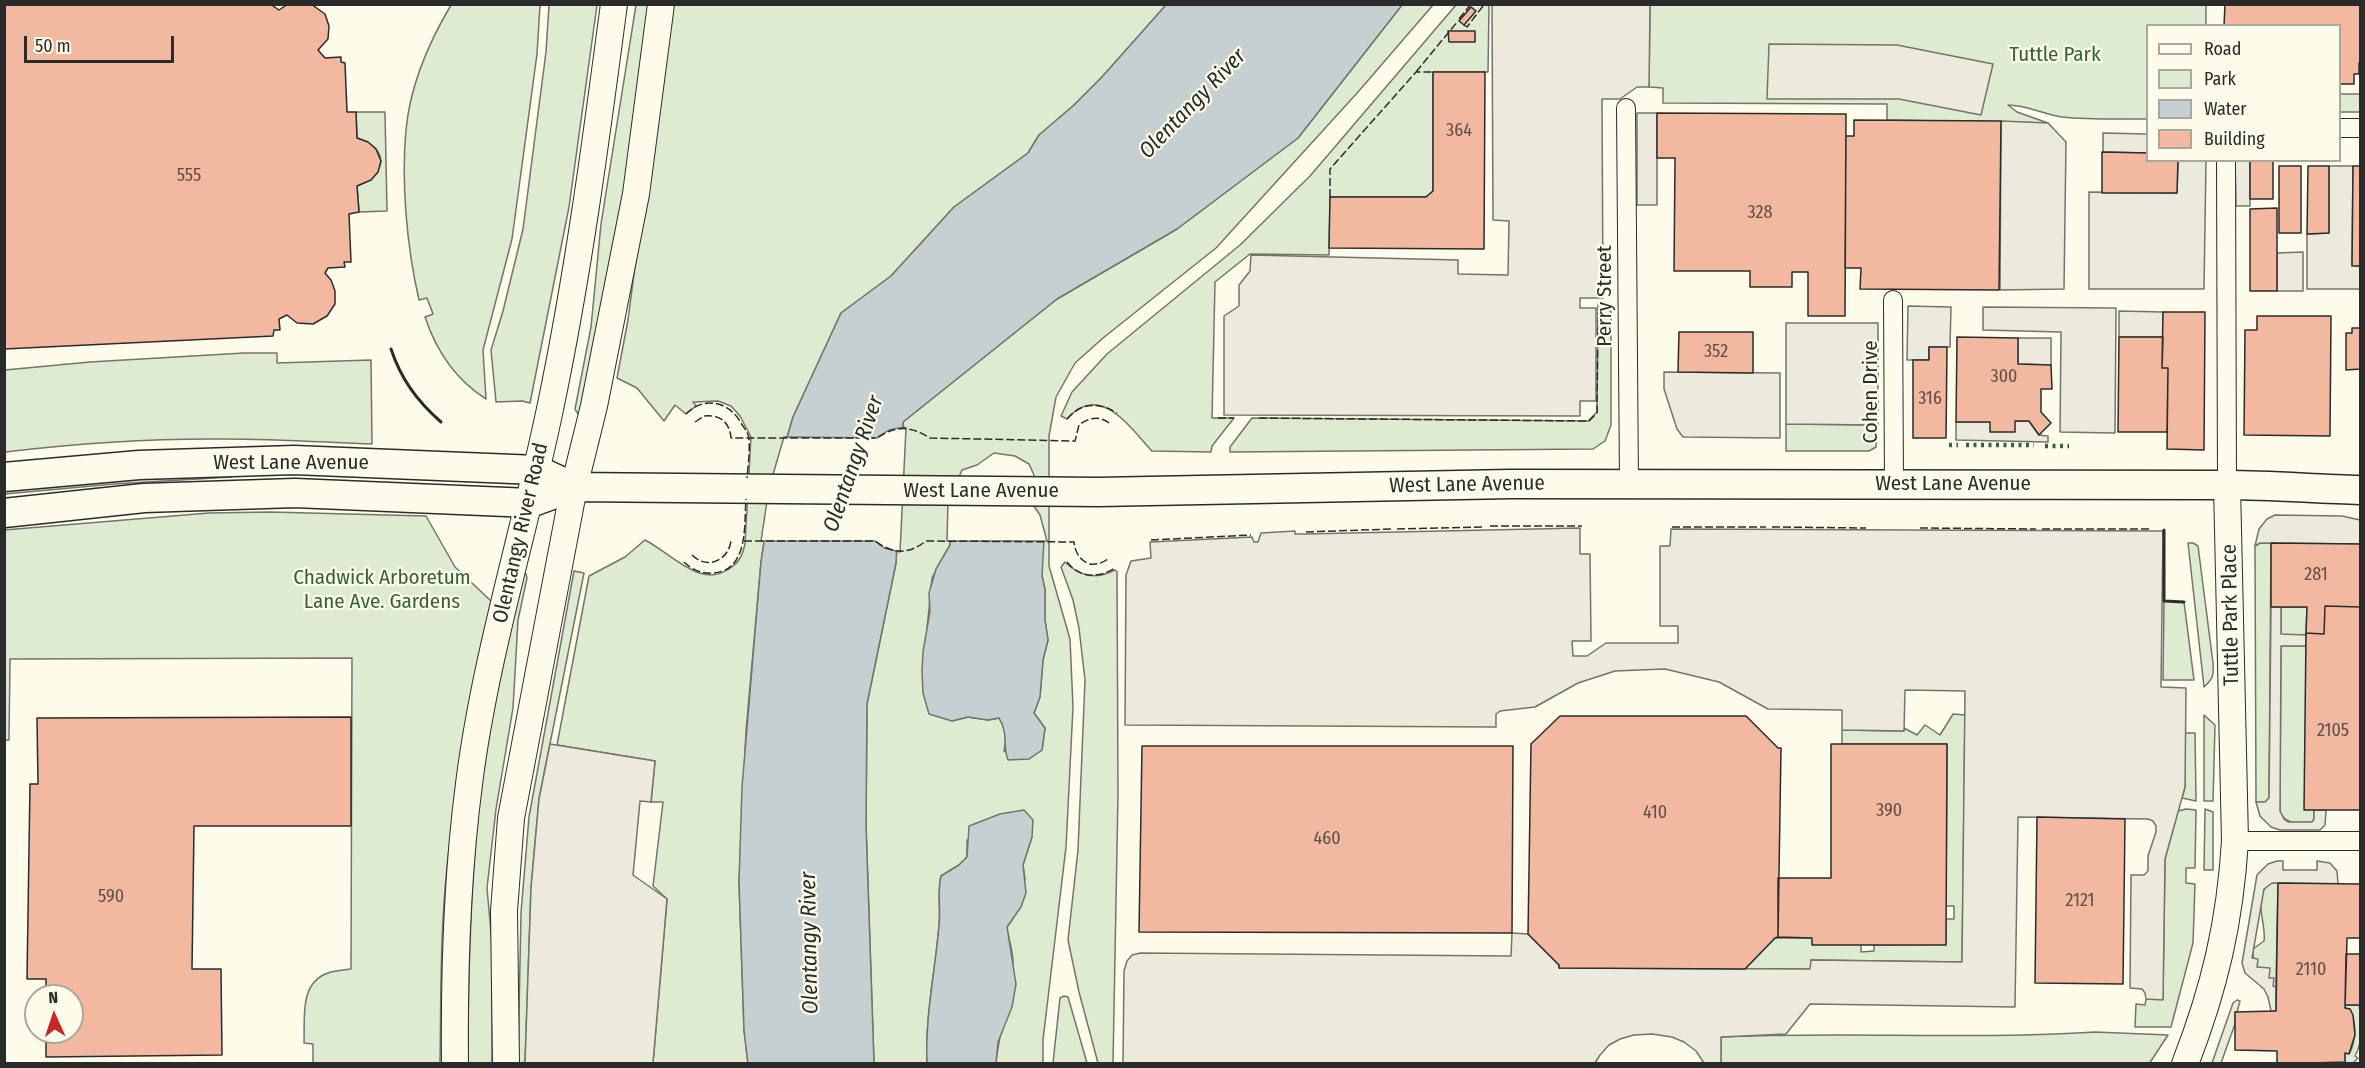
<!DOCTYPE html>
<html>
<head>
<meta charset="utf-8">
<style>
  body { margin:0 }
  #map { position:relative; width:2365px; height:1068px; overflow:hidden; background:#fdfbea; font-family:"Fira Sans Condensed",sans-serif }
  canvas { display:block }
  .frame { position:absolute; inset:0; border:6px solid #2b2b2b; pointer-events:none }
  .legend { position:absolute; left:2146px; top:24px; width:195px; height:138px; box-sizing:border-box; background:#fdfbea; border:2px solid #a9a89e; margin:0; padding:8px 10px; list-style:none; font-size:18px; color:#2b2b2b }
  .legend li { display:flex; align-items:center; gap:12px; height:30px }
  .legend b { width:30px; border:2px solid #a9a89e }
  .north { position:absolute; left:24px; top:984px; width:60px; height:60px; box-sizing:border-box; background:#fdfbea; border:2px solid #a9a89e; border-radius:50%; rotate:357deg; font-size:16px; font-weight:700; line-height:24px; text-align:center; color:#2b2b2b }
  .north::after { content:''; display:block; margin:auto; width:21px; height:27px; background:#c62828; clip-path:polygon(50% 0,100% 100%,50% 72%,0 100%) }
  .scale { position:absolute; left:24px; top:36px; width:150px; height:27px; box-sizing:border-box; border:3px solid #2b2b2b; border-top:0; padding-left:8px; font-size:18px; line-height:21px; white-space:nowrap; color:#2b2b2b; -webkit-text-stroke:4px #fdfbea; paint-order:stroke }
</style>
</head>
<body>
<div id="map">
<canvas width="2365" height="1068"></canvas>
<div class="frame"></div>
<ul class="legend">
<li><b style="height:8px;background:#fdfbea"></b>Road</li>
<li><b style="height:16px;background:#deebd1"></b>Park</li>
<li><b style="height:16px;background:#c7d0d0"></b>Water</li>
<li><b style="height:16px;background:#f2b8a0"></b>Building</li>
</ul>
<div class="north">N</div>
<div class="scale">50 m</div>
</div>
<script>
const g = document.querySelector('canvas').getContext('2d');
g.lineJoin = 'round';
function fillPath(path, color) {
  g.fillStyle = color;
  g.fill(path, 'evenodd');
}
function trace(path, color, width, dash) {
  g.strokeStyle = color;
  g.lineWidth = width;
  g.lineCap = dash ? 'butt' : 'round';
  g.setLineDash(dash || []);
  g.stroke(path);
}
function write(font, color, halo, rows, align = 'center') {
  g.font = font + ' "Fira Sans Condensed",sans-serif';
  g.lineWidth = 4.5;
  g.setLineDash([]);
  g.textBaseline = 'middle';
  g.strokeStyle = halo;
  g.fillStyle = color;
  for (const [text, x, y, turn = 0] of rows) {
    g.save();
    g.translate(x, y);
    g.rotate((+turn || 0) * Math.PI / 180);
    g.textAlign = isNaN(turn) ? turn : align;
    if (halo) g.strokeText(text, 0, 0);
    g.fillText(text, 0, 0);
    g.restore();
  }
}
const green = new Path2D(`
  M451,5H540L537,54L512,239L483,350L486,399C456,380 436,350 425,317L433,314L427,298L419,300C407,248 401,183 406,130C410,86 429,42 451,5Z
  M549,5H597L569,207L530,403L522,401L496,402L491,350L503,311L523,229L546,52Z
  M636,5H651C636,142 608,278 581,414H578L575,409L591,327L601,224Z
  M669,5H1166L1102,77L1073,106L1039,135L1028,153L954,207L891,276L841,313L793,417L772,489L761,562L746,731L739,882L744,1030L748,1063H653L667,899L653,886L663,802H651L655,761L557,745L589,576L625,557L645,540C669,552 700,588 727,570C739,563 742,557 745,544L751,437L740,416L731,406L718,401L693,402L696,406L686,414L675,405L664,421L637,388L617,378L628,320Z
  M1402,5H1433L1358,92L1216,248L1103,338L1075,363L1056,397L1049,436V566L1070,639L1073,707L1066,847L1043,1040V1063H996C999,1030 1011,998 1013,964C1014,953 1008,938 1007,927L1013,918L1025,879L1023,865L1032,837L967,840V857L959,865L941,876C937,892 941,909 939,926C935,972 925,1017 927,1063L874,1064L866,825L867,704L896,563L903,422L1057,299L1177,229L1298,138ZM952,515L1042,576L1045,590V620L1048,640L1043,660L1040,697L1034,713L1045,728L1042,750L1029,759L1004,751C1007,738 1006,729 999,718L988,720L968,717L952,721L927,629L932,578L950,545Z
  M1456,5H1489L1488,72H1433V191L1426,197H1330L1329,255L1250,254L1215,282L1212,418H1234L1212,446L1211,452L1152,451C1130,428 1100,381 1067,419L1061,416L1072,392L1107,354L1240,245L1310,176Z
  M1650,5H2206V25L2148,26L2147,119C2119,119 2090,120 2062,117C2043,114 2026,105 2008,105L2017,112L2048,123L1887,120V104L1663,103V88L1649,87Z
  M2340,94H2360V112H2340Z
  M356,112H385L387,211L359,212L357,186C388,173 389,148 357,138Z
  M1598,304H1604L1611,312V425L1605,441L1593,449L1230,452V447L1252,418L1588,421L1597,412Z
  M244,353H277V363L371,360L372,444C319,442 265,438 211,439C142,439 73,444 5,452V370L90,362Z
  M1786,424L1878,425L1876,447L1869,451H1786Z
  M231,473V477L114,484L5,494L4,486Z
  M270,512L426,516L455,567L491,601C471,701 451,802 444,903C440,957 441,1010 440,1063H313V1044L304,1043C305,1018 299,983 328,973C335,970 344,970 351,969L352,658L10,659L9,740H5L4,530L209,513Z
  M2188,543H2193L2198,546L2213,663C2214,675 2213,679 2204,687Z
  M2260,543H2271L2269,798L2265,802H2256L2255,546Z
  M1065,562C1081,577 1095,580 1115,570L1117,572L1118,794L1113,1063H1098L1079,992L1068,940L1078,850L1085,680L1079,628L1073,600L1061,567Z
  M574,571L584,573L539,799L531,888L525,1063L518,1064L521,913L529,817Z
  M522,573L526,574L527,578L518,620L513,708L496,809L487,888L492,944V1063L468,1064C468,978 470,893 479,807C487,729 504,650 522,573Z
  M2164,601L2184,602L2194,680H2163Z
  M2281,607H2307L2306,635H2281Z
  M2281,646H2306L2314,810V819L2312,822C2298,822 2285,826 2280,811Z
  M1953,714L1965,715L1962,962L1811,960V969H1745L1775,938H1812L1861,944V952L1874,951V945L1946,944V919H1954V906H1946L1947,744H1842V730L1904,731V728L1917,735L1925,725L1940,735Z
  M2204,715L2215,725L2213,801H2204Z
  M2185,733H2195L2196,801L2182,798L2185,787Z
  M2186,809L2196,810L2195,868H2186V883L2195,884L2193,943L2171,1027H2135L2136,1004L2145,1005L2146,999H2163L2165,859L2178,811Z
  M2205,809L2213,812V870H2204Z
  M2272,883H2278L2276,987H2273C2266,972 2251,967 2253,949L2264,941C2267,924 2250,893 2272,883Z
  M1064,996L1068,997L1087,1063H1053L1060,998Z
  M2345,1005H2359C2362,1021 2363,1042 2355,1056L2358,1058L2353,1063H2345V1053H2350C2356,1038 2357,1024 2350,1009L2345,1008Z
  M2095,1032L2168,1035L2149,1064L1721,1063V1037C1846,1031 1971,1040 2095,1032Z`);
const parking = new Path2D(`
  M1492,5H1650L1649,87H1637L1620,99H1602L1603,298H1580V308H1596V401H1580V416L1224,415V316L1239,306V285L1250,271L1251,255L1458,260V274L1508,275L1509,221L1493,220Z
  M1769,44L1897,45L1993,64L1981,115L1899,99H1767Z
  M1637,113H1657V205H1637Z
  M2001,121L2048,123L2066,142L2064,289L2000,290Z
  M2103,133L2147,134V153L2103,152Z
  M2178,161H2206L2204,289H2089V192L2177,193Z
  M2235,161H2250V206H2236Z
  M2329,166H2353L2352,265L2360,266V289H2307V234L2329,233Z
  M2303,252V291H2277V253Z
  M1908,306L1951,307L1950,347H1929V360H1907Z
  M1983,307L2116,308L2115,433L2060,432L2061,332L1983,330Z
  M2119,311L2163,312V337H2119Z
  M1786,323H1878V425L1786,424Z
  M2018,338H2051V365L2018,364Z
  M1664,372L1780,373V438L1683,437L1677,429L1664,389Z
  M2029,421L2039,435L2048,436V442L1956,440V422Z
  M2275,515L2342,516L2360,520V544L2260,543L2255,546L2259,529L2267,519Z
  M1580,528V554H1590L1591,641H1572L1573,656H1587L1606,643H1678V626H1660V546H1670L1671,529L2163,531L2161,687L2186,688L2185,787L2165,859L2163,1000L2146,999L2145,993L2142,989L2130,988L2131,875H2144L2148,871V856L2156,832V826L2153,821L2148,819L2018,817L2015,1007L1810,1004L1786,1034L1721,1037V1063H1704L1696,1051L1684,1042L1672,1037L1652,1034L1634,1035L1620,1039L1609,1045L1600,1055L1595,1063L1123,1064L1124,971L1127,961L1132,955L1140,953L1511,956L1512,933L1528,934L1559,965V968L1810,969L1811,960L1962,962L1965,691L1905,690L1904,731L1842,730V710L1768,709L1719,682L1665,669L1615,671L1578,683L1535,707L1500,711L1496,714V727L1125,725L1126,575L1131,561L1151,558L1150,542L1252,537L1254,542H1258L1261,533L1295,531V534H1305Z
  M2271,607H2281V634L2306,635V646H2281L2280,811L2284,819L2288,822H2312L2314,819V810H2326L2325,825L2320,830H2280L2271,827L2260,816L2256,802H2265L2269,798Z
  M550,744L655,761L651,802L640,801L633,875L667,899L653,1063H525L531,888L539,799Z
  M2277,861H2283V870H2317V861L2330,863L2337,871L2338,884L2272,883L2264,889L2252,958L2258,959L2257,967L2270,968L2269,978H2274L2273,986L2276,987V1011H2271L2268,997L2264,989L2245,973L2242,963L2257,875L2268,864Z
  M2237,1000L2240,1001L2237,1012H2235V1024L2221,1063H2212L2233,1003Z`);
const water = new Path2D(`
  M1166,5H1402L1298,138L1177,229L1057,299L903,422L896,563L867,704L866,825L874,1063L748,1064L744,1030L739,882L742,787L761,562L772,489L793,417L841,313L891,276L954,207L1028,153L1039,135L1073,106L1102,77Z
  M1029,504L1044,540L1042,576L1045,589V620L1048,640L1043,660L1040,697L1034,713L1045,728L1042,750L1029,759L1008,760C1002,745 1009,734 999,718L988,720L968,717L952,721L929,714L923,693L922,671L923,652L930,611L929,593L936,569L950,545L952,515Z
  M1024,810L1033,820L1032,837L1023,865L1026,893L1021,907L1007,927L1016,984L1012,1007L998,1042L996,1063H927C925,1017 935,972 939,926C941,909 937,892 941,876L959,865L967,857L969,826L1000,814Z`);
const pier = new Path2D(`
  M904,427L906,428L900,552L884,548L875,541H761L769,488L784,437L877,438L889,430Z
  M994,453L1015,456L1029,464L1034,475L1032,503L1040,515L1047,541H947L948,503L962,470L977,465Z`);
const building = new Path2D(`
  M4,4H270L279,10L288,4H311L325,14L329,26L328,39L318,50L325,58L341,57V62L345,63L347,112H356L357,138L368,142L376,149L381,161L378,172L371,180L357,186L359,212L349,214L351,262H344L345,267L328,268L325,273L331,280L335,291V304L327,316L313,324L297,323L287,315L279,319L280,330H274L273,336L4,349Z
  M2225,4H2360V63H2359V74H2354V84H2340V26H2224Z
  M1471,7L1476,11L1464,25L1459,21Z
  M1448,31H1475V42H1449Z
  M1433,72H1485L1484,249L1329,248L1330,197H1426L1433,191Z
  M1657,113L1846,114L1845,316H1808V272H1792V287H1750V271H1674L1675,158H1657Z
  M1854,120L2001,121L1999,290L1860,289L1861,268H1845L1846,136H1854Z
  M2102,152L2148,153V160H2178L2177,193H2102Z
  M2250,160H2273V199H2250Z
  M2279,166H2301V233H2279Z
  M2308,166H2329V233L2307,234Z
  M2353,166H2360V266H2352Z
  M2277,208V291H2250V209Z
  M2163,312H2205L2204,450L2167,449L2168,368H2162Z
  M2257,316H2331L2330,436L2244,435L2245,330H2257Z
  M2352,328H2360V369L2346,370V333H2352Z
  M1679,332H1753V373L1678,372Z
  M1957,337L2018,338V364L2051,365L2052,389H2041V412L2051,423L2039,435L2029,421H2015V432H1990V422H1956Z
  M2119,337H2163L2162,368H2168L2167,432H2118Z
  M1929,347H1947L1946,438H1913V360H1929Z
  M2271,543L2360,544V634V607L2325,606L2324,634L2306,633L2307,607H2271Z
  M2325,606L2360,607V810H2304L2306,635V633L2324,634Z
  M1560,716H1746L1778,748H1781L1778,937L1775,938L1745,969L1559,968V965L1528,934L1531,744Z
  M351,717V826H194L192,969H221L222,1055L46,1057V1032H72V996H46V979H27L30,784H38L37,718Z
  M1831,744H1947L1946,945H1812V938L1778,937V878H1831Z
  M1142,746H1513L1512,933L1139,932Z
  M2037,817L2125,819L2123,984L2035,983Z
  M2278,883L2360,884V938H2347L2345,1008L2350,1009L2353,1015L2355,1035L2349,1054L2345,1053V1062L2277,1064V1051L2235,1050V1012L2276,1011Z
  M2346,954H2360V1005H2345Z`);
const street = new Path2D(`
  M1626,108L1629,484
  M2340,128H2360
  M2226,160L2227,485
  M1893,300L1894,484
  M2235,841H2360`);
const secondary = new Path2D(`
  M455,1064C454,970 457,876 469,784C485,657 524,534 550,409C578,276 596,140 614,4
  M506,1064L504,911L511,818L574,487L594,406L636,194L661,4
  M2185,1064C2215,987 2230,922 2235,841L2227,485`);
const primary = new Path2D(`
  M4,477L139,465L294,460L537,470L574,487
  M4,513L144,498L295,493L530,503L574,487L1098,492L1511,484L2227,485C2272,485 2316,489 2360,490`);
const hedge = new Path2D(`
  M1949,445H1958
  M1966,445H2034
  M2045,446H2069`);
const fence = new Path2D(`
  M1459,19L1471,4
  M1464,25L1467,27L1483,6L1481,4
  M1416,72L1458,21
  M1330,197V169L1416,72H1433
  M686,414C703,396 729,401 741,423C744,428 749,433 749,440C750,452 748,466 747,478
  M1218,418H1234
  M1259,418L1589,421L1597,413L1598,308
  M1067,419C1081,402 1099,402 1117,413
  M695,422L704,416C719,414 730,422 731,438H877C896,425 911,426 930,438L1075,441L1079,425C1088,418 1099,415 1109,423
  M1490,526H1582
  M1672,527H1766
  M1772,527L1866,528
  M1920,528L2036,529
  M1397,529L1485,527
  M2042,529H2152
  M1306,532L1391,529
  M1151,540L1251,535
  M744,541H875C893,554 908,555 926,541L1074,542C1076,561 1091,571 1108,559
  M692,555C707,570 728,561 731,541
  M684,562C692,570 702,574 714,573C749,570 744,524 746,499
  M1067,562C1080,578 1097,579 1115,568`);
const wall = new Path2D(`
  M391,349C401,379 417,401 441,422
  M2164,530V601L2184,602`);
const numberNames = [
  ["364",1459,131],
  ["555",189,176],
  ["328",1760,213],
  ["352",1716,352],
  ["300",2004,377],
  ["316",1930,399],
  ["281",2316,575],
  ["2105",2333,731],
  ["390",1889,811],
  ["410",1655,813],
  ["460",1327,839],
  ["590",111,897],
  ["2121",2080,901],
  ["2110",2311,970]
];
const parkNames = [
  ["Tuttle Park",2055,55],
  ["Chadwick Arboretum",382,578],
  ["Lane Ave. Gardens",382,602]
];
const streetNames = [
  ["Perry Street",1605,296,-90],
  ["Cohen Drive",1871,392,-90],
  ["West Lane Avenue",291,463],
  ["West Lane Avenue",1953,484],
  ["West Lane Avenue",1467,485,-1],
  ["West Lane Avenue",981,491],
  ["Olentangy River Road",521,533,-77],
  ["Tuttle Park Place",2231,615,-91]
];
const waterNames = [
  ["Olentangy River",1193,104,-46],
  ["Olentangy River",854,464,-71],
  ["Olentangy River",810,943,-91]
];
fillPath(green, '#deebd1');
trace(green, '#74746e', 1.5);
fillPath(parking, '#eceadb');
trace(parking, '#74746e', 1.5);
fillPath(water, '#c7d0d0');
trace(water, '#74746e', 1.5);
fillPath(pier, '#fdfbea');
trace(pier, '#74746e', 1.5);
fillPath(building, '#f2b8a0');
trace(building, '#2b2b2b', 1.5);
trace(street, '#2b2b2b', 20);
trace(secondary, '#2b2b2b', 28);
trace(primary, '#2b2b2b', 31);
trace(street, '#fdfbea', 18);
trace(secondary, '#fdfbea', 26);
trace(primary, '#fdfbea', 28);
trace(hedge, '#34623c', 4.5, [3, 4.5]);
trace(fence, '#2b2b2b', 1.5, [8, 3]);
trace(wall, '#2b2b2b', 3);
write('18px', '#5d4e48', null, numberNames);
write('21px', '#34623c', '#fdfbea', parkNames);
write('21px', '#2b2b2b', '#fdfbea', streetNames);
write('italic 22px', '#2b2b2b', '#fdfbea', waterNames);
</script>
</body>
</html>
